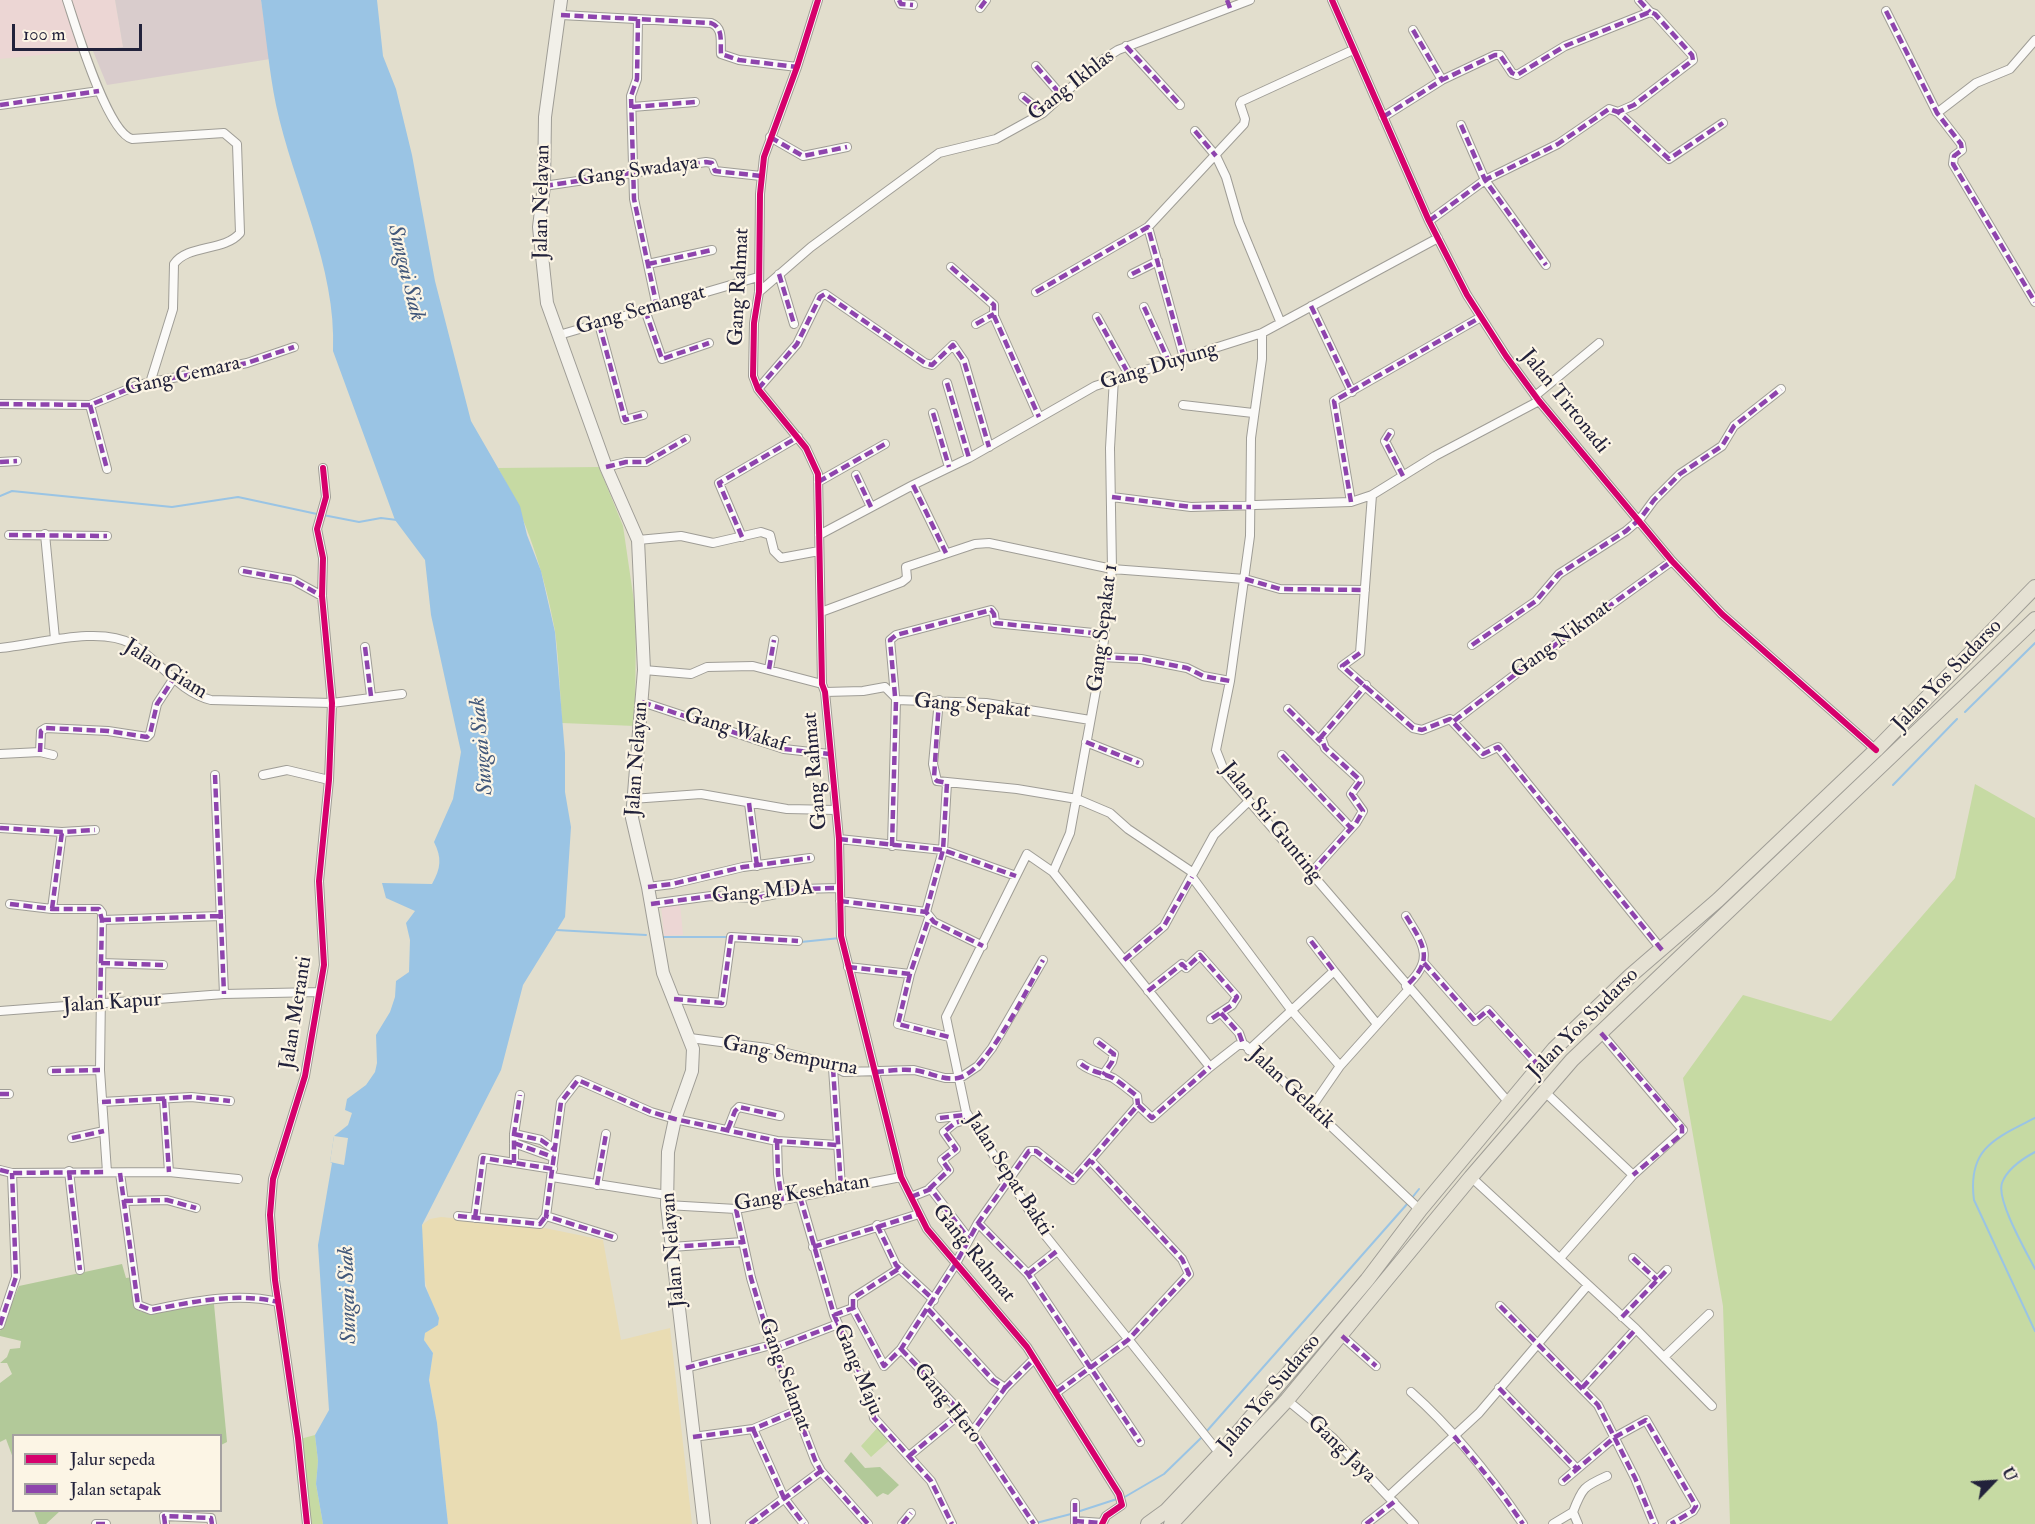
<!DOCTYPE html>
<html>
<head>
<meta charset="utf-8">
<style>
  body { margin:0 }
  #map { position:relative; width:2035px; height:1524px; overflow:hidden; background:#e2decd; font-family:"IM FELL Double Pica",serif }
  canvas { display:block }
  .legend { position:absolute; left:12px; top:1434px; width:210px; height:78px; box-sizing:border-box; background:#fcf5e5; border:2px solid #a5a1a1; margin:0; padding:8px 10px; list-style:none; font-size:18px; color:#22223b }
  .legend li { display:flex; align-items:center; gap:12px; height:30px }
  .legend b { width:30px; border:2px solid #a5a1a1 }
  .north { position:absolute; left:1963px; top:1452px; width:60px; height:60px; -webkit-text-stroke:4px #fcf5e5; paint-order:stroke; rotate:65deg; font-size:16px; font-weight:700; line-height:24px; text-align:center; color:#22223b }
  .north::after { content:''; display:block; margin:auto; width:21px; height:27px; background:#22223b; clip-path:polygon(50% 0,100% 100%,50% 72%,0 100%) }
  .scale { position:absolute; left:12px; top:24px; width:130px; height:27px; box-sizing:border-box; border:3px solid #22223b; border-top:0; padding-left:8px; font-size:18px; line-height:21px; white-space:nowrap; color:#22223b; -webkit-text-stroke:4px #fcf5e5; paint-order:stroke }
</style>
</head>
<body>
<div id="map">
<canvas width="2035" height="1524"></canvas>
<ul class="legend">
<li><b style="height:8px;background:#d6006c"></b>Jalur sepeda</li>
<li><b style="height:8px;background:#8e44ad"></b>Jalan setapak</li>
</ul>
<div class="north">U</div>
<div class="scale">100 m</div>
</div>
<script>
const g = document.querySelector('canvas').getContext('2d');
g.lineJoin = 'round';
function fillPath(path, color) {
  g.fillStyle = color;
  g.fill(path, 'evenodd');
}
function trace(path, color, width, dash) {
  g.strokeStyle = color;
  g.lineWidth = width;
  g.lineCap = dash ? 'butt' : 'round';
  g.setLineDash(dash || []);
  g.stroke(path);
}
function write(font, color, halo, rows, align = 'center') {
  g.font = font + ' "IM FELL Double Pica",serif';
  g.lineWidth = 4.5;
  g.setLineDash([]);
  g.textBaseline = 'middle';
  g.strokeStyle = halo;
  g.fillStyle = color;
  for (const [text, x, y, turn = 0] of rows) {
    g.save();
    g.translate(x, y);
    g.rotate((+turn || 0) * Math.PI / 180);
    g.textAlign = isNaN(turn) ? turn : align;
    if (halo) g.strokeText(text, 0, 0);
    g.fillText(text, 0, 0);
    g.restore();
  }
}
const built = new Path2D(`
  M0,0H115L123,47L0,59Z
  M680,904L683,935L664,936L661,906Z`);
const industrial = new Path2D(`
  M115,0H261L270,59L107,85L93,51L123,47Z`);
const green = new Path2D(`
  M599,467L623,526L636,615L635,726L562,723C560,692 559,661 555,631C545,575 526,517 498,468Z
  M1975,784L2035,818V1524H1730L1723,1306L1683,1078L1743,995L1831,1021L1955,878Z
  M879,1426L891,1439L871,1457L861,1446Z
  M315,1435L318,1461L316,1484L323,1524H310L300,1439Z`);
const forest = new Path2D(`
  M122,1264L126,1278L133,1277L137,1307L141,1312L214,1304L227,1442L221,1445L220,1436H14L13,1458L6,1439L0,1442V1383L12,1374L7,1363H0L7,1357L10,1349L20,1348L21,1341L0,1336V1331L19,1286Z
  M851,1452L865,1468L880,1467L899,1485L888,1495L883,1493L877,1497L844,1461Z
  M34,1511H60L46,1524H39Z`);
const sand = new Path2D(`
  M441,1217L535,1226L603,1240L621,1340L670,1328L692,1524H448L437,1423L429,1379L433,1353L424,1340L425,1333L439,1321C422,1281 422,1268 422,1225L430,1219Z`);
const water = new Path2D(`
  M261,0H377L383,56L396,89L412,155L435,281L471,421L520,506L527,535L541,571L555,632L565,753V792L571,827L565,917L523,985L501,1070L422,1225L425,1286L439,1318L438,1325L425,1333L424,1340L433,1353L429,1380L437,1423L448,1524H323L316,1484L318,1461L315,1435L329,1410L318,1245L332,1163L330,1162L334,1136L348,1125L352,1113L345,1110L347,1099L366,1085L375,1072L377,1063L376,1035L390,1012L395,997L396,981L409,972L410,940L406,923L415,911L386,898L382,883L432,884C441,868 442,858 434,842L453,799L461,752L431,615L425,560L395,520L333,351C337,267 293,185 276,105C269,70 266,35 261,0Z`);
const pier = new Path2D(`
  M334,1136L348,1138L344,1165L330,1162Z`);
const stream = new Path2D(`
  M0,496L12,491L172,507L238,497L317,514
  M323,515L359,522L381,518L397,520
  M1965,712L2035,643
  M1893,785L1957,719
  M556,930L646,935
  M663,937H727
  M801,942L840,938
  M2035,1118C1996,1138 1967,1148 1974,1200L2035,1331
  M2035,1152C2022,1159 2007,1169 2002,1183C1996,1200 2027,1253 2035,1269
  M1411,1199L1419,1189
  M1206,1432L1408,1203
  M1123,1498L1164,1474L1201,1438
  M1077,1512L1117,1499
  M1036,1523L1071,1514`);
const street = new Path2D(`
  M67,0C76,27 107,132 132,139L224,133L237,144L240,233C224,252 188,244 174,264L173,309L150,383
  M818,0L797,67L764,157L760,194L759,292L754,323L753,376L758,389L806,448L818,474L822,684L825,692L839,839L841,936L901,1177L927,1229L1027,1347L1119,1494L1122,1505L1106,1516L1102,1524
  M899,0L901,4L913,5
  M1332,0L1429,221L1467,295L1506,356L1539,401L1672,561L1722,614L1876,750
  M1639,0L1650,12
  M980,8L986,0
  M1886,11L1937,113L1961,144L1962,150L1954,156L1953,164L2035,302
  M561,15L711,23C724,28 720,42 721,54L739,60L797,67
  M638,19L637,79L631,96L634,199L657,307
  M1413,30L1442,80
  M1126,46L1180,105
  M1036,66L1062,96
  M1023,97L1043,113
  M0,105L99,91
  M632,107L695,102
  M1937,113L1976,83L2010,69L2035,40
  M1383,117L1442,80L1495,55H1500L1512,73L1517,75L1565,46L1650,12L1655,14L1692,55L1693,60L1634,105L1618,112
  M1461,125L1485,180L1546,265
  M1195,131L1216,156L1226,177L1239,222L1280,321
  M770,137L803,156L847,147
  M544,186L706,162L712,163L715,171L761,176
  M1429,221L1485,180L1558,144L1609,109L1618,112L1669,159L1723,123
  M1148,227L1184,358
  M648,264L712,250
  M951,267L994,305V316L1039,417
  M779,274L794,324
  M1132,274L1158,261
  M759,292L811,247L939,153L996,139L1043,113L1099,62L1118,50L1250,0
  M1036,292L1148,227L1244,124L1245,119L1240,104L1242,101L1353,50
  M1311,306L1352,392
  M1144,307L1169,362
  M645,310L662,359L709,343
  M1097,317L1128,373
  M599,324L625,420L643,415
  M976,324L994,314
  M1262,333V359L1251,438L1250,536L1230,681L1216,750L1225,773L1249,801L1510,1104
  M559,335L758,277
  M947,383L969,458
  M758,389L797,344L820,297L825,294L925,363L932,365L953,345L964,361L989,447
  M1535,396L1599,343
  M0,404L90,405L138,385L247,363L294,347
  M90,405L107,469
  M1183,405L1253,413
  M933,413L949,467
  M1390,433L1385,441L1403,476
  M0,462L17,461
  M606,467L626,462H646L686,439
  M856,475L871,507
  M818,482L885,444
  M913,485L946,553
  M1372,495L1360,653L1342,666L1413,728L1422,730L1450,719L1483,754L1498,747L1662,950
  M1112,497L1191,507L1351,502L1372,495L1435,456L1539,401
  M1351,502L1334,401L1481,317
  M45,534L55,639
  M9,535L107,536
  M819,535L913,485L969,458L1095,386L1262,333L1438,238
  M742,537L719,483L798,437
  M638,540L681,536L713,543L761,532L770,535L774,551L781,558L819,551
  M243,571L293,580L322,596
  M821,612L902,582L907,578L906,567L975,544L989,543L1112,569L1245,579L1280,589L1365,590
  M1472,645L1536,601L1559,574L1626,531L1640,519L1654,500L1680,474L1722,446L1734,426L1781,389
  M365,647L371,696
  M0,648C36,645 99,625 132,644C159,660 179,692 211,700L332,703L402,694
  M1102,657L1141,659L1187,668L1203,676L1230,681
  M769,669L774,640
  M644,670L691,674L707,667L753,666L822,684
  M825,692L863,691L885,687L895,697
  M895,696L890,640L896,635L991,610L994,614L995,623L1103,634
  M896,700L986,703L1090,720
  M939,700L933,764L937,781L1017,789L1077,799L1110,813L1128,829L1192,872
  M642,702L784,749L829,754
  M1288,709L1321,742
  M1454,721L1537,658L1672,561
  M1086,742L1139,763
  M40,752L41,731L46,728L108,731L147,737L150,734L157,704L174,678
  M0,754L40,752L53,755
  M1282,755L1351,828
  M215,775L224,994
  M263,775L287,770L329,780
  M632,799L701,794L787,809L836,810
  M749,803L757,866
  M0,828L62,832L95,830
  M839,839L943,850L1016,876
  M892,846L896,700
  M1053,872L1070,833L1102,657L1112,569L1110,448L1114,378
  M1311,873L1356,823L1363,811L1351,794L1360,782L1359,779L1325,748L1321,737L1366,685
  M1192,877L1292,1011L1340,1066
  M648,887L672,884L743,867L810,858
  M840,901L926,912L934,922L983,946
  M10,904L52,909H99L102,913L100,1070L107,1172
  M651,904L711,896L756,898L801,889L838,888
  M52,909L62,832
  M926,912L943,850L947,783
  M1406,916C1424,945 1435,960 1406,986
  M102,920L221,916
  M1311,941L1334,971
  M1124,960L1164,926L1214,835L1249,801
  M101,963L163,965
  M1424,963L1475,1021L1488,1010L1539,1066
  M848,967L910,974L929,918
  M910,974L898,1024L949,1037
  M1148,991L1182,964L1186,968L1200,955L1237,997L1232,1005L1211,1019
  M674,999L722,1003L731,937L798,941
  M0,1011L224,994L319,992
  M1221,1013L1239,1033L1243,1044
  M690,1038L767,1048L827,1063L844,1072L914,1070L945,1078H960L978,1066L992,1048L1043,960
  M1098,1042L1114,1054L1112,1062L1103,1075
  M1249,1050L1334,971L1377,1024
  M1081,1064C1093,1073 1101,1072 1113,1078C1121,1083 1129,1090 1137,1096L1138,1105
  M833,1068L841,1187
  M52,1071L100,1070
  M1545,1092L1633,1175
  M0,1094H9
  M164,1099L169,1172
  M102,1102L191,1097L230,1101
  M1311,1108L1340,1066L1409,989
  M940,1118L966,1115
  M728,1129L735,1111L739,1107L780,1116
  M514,1134L541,1140L554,1149
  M72,1138L104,1131
  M777,1141L778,1174L782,1201
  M514,1143L553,1157
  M514,1163V1134L520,1095
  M0,1170L12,1173L169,1172L238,1179
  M69,1171L80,1270
  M120,1173L138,1305L151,1310C192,1302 236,1292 278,1302
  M552,1177L667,1195
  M1471,1177L1636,1329L1712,1406
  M597,1185L606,1134
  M929,1189L949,1170L942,1160L956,1149L944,1132L955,1123L968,1119
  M800,1197L834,1315L870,1396L874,1418L931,1481L952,1524
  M911,1197L931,1189L969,1239
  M124,1201L167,1200L196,1208
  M667,1205L736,1209L901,1177
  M736,1209L751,1278L771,1345L815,1460L821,1471L868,1524
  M458,1216L540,1224L546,1216
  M475,1218L483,1158L553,1169
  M978,1223L1028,1274L1140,1442
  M877,1225L896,1265L934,1300
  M613,1237L546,1216L561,1102L578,1080L651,1112L675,1119L777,1141L837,1145
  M671,1247L743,1242
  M813,1247L919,1214
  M1561,1257L1633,1175L1683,1130L1601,1033
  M1633,1258L1657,1280
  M1028,1274L1057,1251
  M1500,1306L1598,1405L1635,1478L1654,1524
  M853,1308V1298L900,1268
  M928,1309L993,1380L1005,1388L973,1431
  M834,1315L853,1308L884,1366L901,1349L955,1265L978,1223L1029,1151H1036L1073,1180L1138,1105L1152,1118L1210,1067
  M1622,1317L1667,1270
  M0,1325L16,1277L12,1173
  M1342,1336L1376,1366
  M773,1349L838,1324
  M901,1349L956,1407L1034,1524
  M1664,1357L1709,1314
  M686,1368L771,1345
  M1005,1388L1034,1359
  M1499,1388L1576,1468
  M1582,1388L1636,1329
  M1057,1392L1128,1340L1189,1274L1182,1259L1091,1161
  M1411,1392C1454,1430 1491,1477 1523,1524
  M1287,1400L1332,1437L1414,1524
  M753,1429L784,1498L804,1524
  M693,1437L753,1429L796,1411
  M1220,1454L1045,1235L966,1112L946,1017L1027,854L1053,872L1210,1067L1238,1045H1245L1420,1210
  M909,1456L960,1414
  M1563,1481L1615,1437L1646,1420L1696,1506L1693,1511L1671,1524
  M1389,1496L1479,1413L1588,1285
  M1075,1503V1524
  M1075,1521L1102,1523
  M96,1524H106
  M165,1524L164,1516L211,1518L212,1524
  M307,1524L298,1438L275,1280L270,1215L273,1179L305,1076L324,965L319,881L329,780L332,703L322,596L323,558L317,529L326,497L323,468
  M750,1524L821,1471
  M902,1524L911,1513
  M1366,1524L1394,1502
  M1553,1524L1573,1512
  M1578,1524L1573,1512C1582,1488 1584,1486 1607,1476`);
const secondary = new Path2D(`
  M561,0L545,117L544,186L539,227L547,303L606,467L638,540L644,670L632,818L648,887L663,973L693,1049L692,1071L675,1119L668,1152L667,1205L704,1524`);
const primary = new Path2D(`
  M1148,1524L1166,1511L1220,1454L1367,1280L1420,1210L1554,1049L1630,976L1718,900L1876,750L2035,587
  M1171,1524L1287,1400L1471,1177L1572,1060L2035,619`);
const quiet = new Path2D(`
  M899,0L901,4L913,5
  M1227,0L1230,8
  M1639,0L1650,12
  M980,8L986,0
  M1886,11L1937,113L1961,144L1962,150L1954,156L1953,164L2035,302
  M561,15L711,23C724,28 720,42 721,54L739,60L797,67
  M638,19L637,79L631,96L634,199L657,307
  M1413,30L1442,80
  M1126,46L1180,105
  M1036,66L1062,96
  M1023,97L1043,113
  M0,105L99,91
  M632,107L695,102
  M1383,117L1442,80L1495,55H1500L1512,73L1517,75L1565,46L1650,12L1655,14L1692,55L1693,60L1634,105L1618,112
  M1461,125L1485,180L1546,265
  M1195,131L1216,156
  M770,137L803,156L847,147
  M544,186L706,162L712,163L715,171L761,176
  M1429,221L1485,180L1558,144L1609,109L1618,112L1669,159L1723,123
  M648,264L712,250
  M951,267L994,305V316L1039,417
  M779,274L794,324
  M1132,274L1158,261
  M1036,292L1148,227L1184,358
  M1311,306L1352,392
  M1144,307L1169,362
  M645,310L662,359L709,343
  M1097,317L1128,373
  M599,324L625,420L643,415
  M976,324L994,314
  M947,383L969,458
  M758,389L797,344L820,297L825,294L925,363L932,365L953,345L964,361L989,447
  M0,404L90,405L138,385L247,363L294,347
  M90,405L107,469
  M933,413L949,467
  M1390,433L1385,441L1403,476
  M0,462L17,461
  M606,467L626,462H646L686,439
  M856,475L871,507
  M818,482L885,444
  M913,485L946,553
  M1112,497L1191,507H1251
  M1351,502L1334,401L1481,317
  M9,535L107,536
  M742,537L719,483L798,437
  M243,571L293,580L322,596
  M1245,579L1280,589L1365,590
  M1472,645L1536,601L1559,574L1626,531L1640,519L1654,500L1680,474L1722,446L1734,426L1781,389
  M365,647L371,696
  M1360,653L1342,666L1413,728L1422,730L1450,719L1483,754L1498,747L1662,950
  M1102,657L1141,659L1187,668L1203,676L1230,681
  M769,669L774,640
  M895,696L890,640L896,635L991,610L994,614L995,623L1103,634
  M642,702L784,749L829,754
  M1288,709L1321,742
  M1454,721L1537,658L1672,561
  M1086,742L1139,763
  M40,752L41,731L46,728L108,731L147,737L150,734L157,704L174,678
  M1282,755L1351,828
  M215,775L224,994
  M749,803L757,866
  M0,828L62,832L95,830
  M839,839L943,850L1016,876
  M892,846L896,700
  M1311,873L1356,823L1363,811L1351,794L1360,782L1359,779L1325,748L1321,737L1366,685
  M648,887L672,884L743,867L810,858
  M840,901L926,912L934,922L983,946
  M10,904L52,909H99L102,920L100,1005
  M651,904L711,896L756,898L801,889L838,888
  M52,909L62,832
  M926,912L943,850L947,783L937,781L934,778L939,700
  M1406,916C1424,945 1435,960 1406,986
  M102,920L221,916
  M1311,941L1334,971
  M1124,960L1164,926L1192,877
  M101,963L163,965
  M1424,963L1475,1021L1488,1010L1539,1066
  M848,967L910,974L929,918
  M910,974L898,1024L949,1037
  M1148,991L1182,964L1186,968L1200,955L1237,997L1232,1005L1211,1019
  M674,999L722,1003L731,937L798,941
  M1221,1013L1239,1033L1243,1044
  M1601,1033L1682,1127V1134L1633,1175
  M1098,1042L1114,1054L1112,1062L1103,1075
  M1081,1064C1093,1073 1101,1072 1113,1078C1121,1083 1129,1090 1137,1096L1138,1105
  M833,1068L841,1187
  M52,1071L100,1070
  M875,1072C887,1071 900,1069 912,1070C928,1071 942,1081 958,1078C987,1073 1029,986 1043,960
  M0,1094H9
  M164,1099L169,1172
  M102,1102L191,1097L230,1101
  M940,1118L964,1115
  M728,1129L735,1111L739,1107L780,1116
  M514,1134L541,1140L554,1149
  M72,1138L104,1131
  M777,1141L778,1174L782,1201
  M514,1143L553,1157
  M514,1163V1134L520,1095
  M0,1170L12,1173L107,1172
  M69,1171L80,1270
  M120,1173L138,1305L151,1310C192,1302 236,1292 278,1302
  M597,1185L606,1134
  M929,1189L949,1170L942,1160L956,1149L944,1132L955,1123L968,1119
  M800,1197L834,1315L870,1396L874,1418L931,1481L952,1524
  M911,1197L931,1189L969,1239
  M124,1201L167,1200L196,1208
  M736,1209L751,1278L771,1345L815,1460L821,1471L868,1524
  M458,1216L540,1224L546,1216
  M475,1218L483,1158L553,1169
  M978,1223L1028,1274L1140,1442
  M877,1225L896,1265L934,1300
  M613,1237L546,1216L561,1102L578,1080L651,1112L675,1119L777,1141L837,1145
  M671,1247L743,1242
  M813,1247L919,1214
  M1633,1258L1657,1280
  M1028,1274L1057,1251
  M1500,1306L1598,1405L1635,1478L1654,1524
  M853,1308V1298L900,1268
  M928,1309L993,1380L1005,1388L973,1431
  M834,1315L853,1308L884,1366L901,1349L955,1265L978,1223L1029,1151H1036L1073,1180L1138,1105L1152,1118L1210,1067
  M1622,1317L1667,1270
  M0,1325L16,1277L12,1173
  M1342,1336L1376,1366
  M773,1349L838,1324
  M901,1349L956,1407L1034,1524
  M686,1368L771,1345
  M1005,1388L1034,1359
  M1499,1388L1576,1468
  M1582,1388L1636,1329
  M1057,1392L1128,1340L1189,1274L1182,1259L1091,1161
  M753,1429L784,1498L804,1524
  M1454,1436L1502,1494L1523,1524
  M693,1437L753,1429L796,1411
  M909,1456L960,1414
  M1563,1481L1615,1437L1646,1420L1696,1506L1693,1511L1671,1524
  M1075,1503V1524
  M1075,1521L1102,1523
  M96,1524H106
  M165,1524L164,1516L211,1518L212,1524
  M750,1524L821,1471
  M902,1524L911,1513
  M1366,1524L1394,1502`);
const cycleway = new Path2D(`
  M818,0L797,67L764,157L760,194L759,292L754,323L753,376L758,389L806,448L818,474L822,684L825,692L839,839L841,936L901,1177L927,1229L1027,1347L1119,1494L1122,1505L1106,1516L1102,1524
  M1332,0L1429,221L1467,295L1506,356L1539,401L1672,561L1722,614L1876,750
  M307,1524L298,1438L275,1280L270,1215L273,1179L305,1076L324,965L319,881L329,780L332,703L322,596L323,558L317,529L326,497L323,468`);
const streetNames = [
  ["Gang Ikhlas",1072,86,-38],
  ["Gang Swadaya",638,172,-8],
  ["Jalan Nelayan",543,202,-89],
  ["Gang Rahmat",740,287,-87],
  ["Gang Semangat",641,311,-16],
  ["Gang Duyung",1159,367,-17],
  ["Gang Cemara",183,377,-13],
  ["Jalan Tirtonadi",1564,402,51],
  ["Gang Sepakat 1",1104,628,-83],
  ["Gang Nikmat",1562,640,-36],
  ["Jalan Giam",165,670,32],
  ["Jalan Yos Sudarso",1948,676,-46],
  ["Gang Sepakat",972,707,5],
  ["Gang Wakaf",735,731,17],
  ["Jalan Nelayan",638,759,-86],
  ["Gang Rahmat",816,771,-95],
  ["Jalan Sri Gunting",1271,823,51],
  ["Gang MDA",763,893,-5],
  ["Jalan Kapur",112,1004,-4],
  ["Jalan Meranti",297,1013,-81],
  ["Jalan Yos Sudarso",1584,1024,-45],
  ["Gang Sempurna",790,1057,11],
  ["Jalan Gelatik",1291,1089,43],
  ["Jalan Sepat Bakti",1008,1175,57],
  ["Gang Kesehatan",802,1194,-10],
  ["Jalan Nelayan",674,1250,-95],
  ["Gang Rahmat",973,1254,51],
  ["Gang Maju",857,1370,67],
  ["Gang Selamat",784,1375,70],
  ["Jalan Yos Sudarso",1270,1394,-50],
  ["Gang Hero",947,1404,51],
  ["Gang Jaya",1341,1450,44]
];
const waterNames = [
  ["Sungai Siak",405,273,76],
  ["Sungai Siak",483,746,-95],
  ["Sungai Siak",349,1295,-92]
];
fillPath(built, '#ecd6d4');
fillPath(industrial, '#d9cccc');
fillPath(green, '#c6daa3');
fillPath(forest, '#b2c999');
fillPath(sand, '#e9dcb3');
fillPath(water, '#9ac4e4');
fillPath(pier, '#e2decd');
trace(stream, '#9ac4e4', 2);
trace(street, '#9f9d96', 10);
trace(secondary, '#9f9d96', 14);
trace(primary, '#9f9d96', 16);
trace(street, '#fbfaf8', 8);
trace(secondary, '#f2f0e9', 12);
trace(primary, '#e5e1d3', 14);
trace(quiet, '#8e44ad', 4.5, [9, 4.5]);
trace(cycleway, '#d6006c', 6);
write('21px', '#22223b', '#fcf5e5', streetNames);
write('italic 22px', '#41577a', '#fcf5e5', waterNames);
</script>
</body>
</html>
